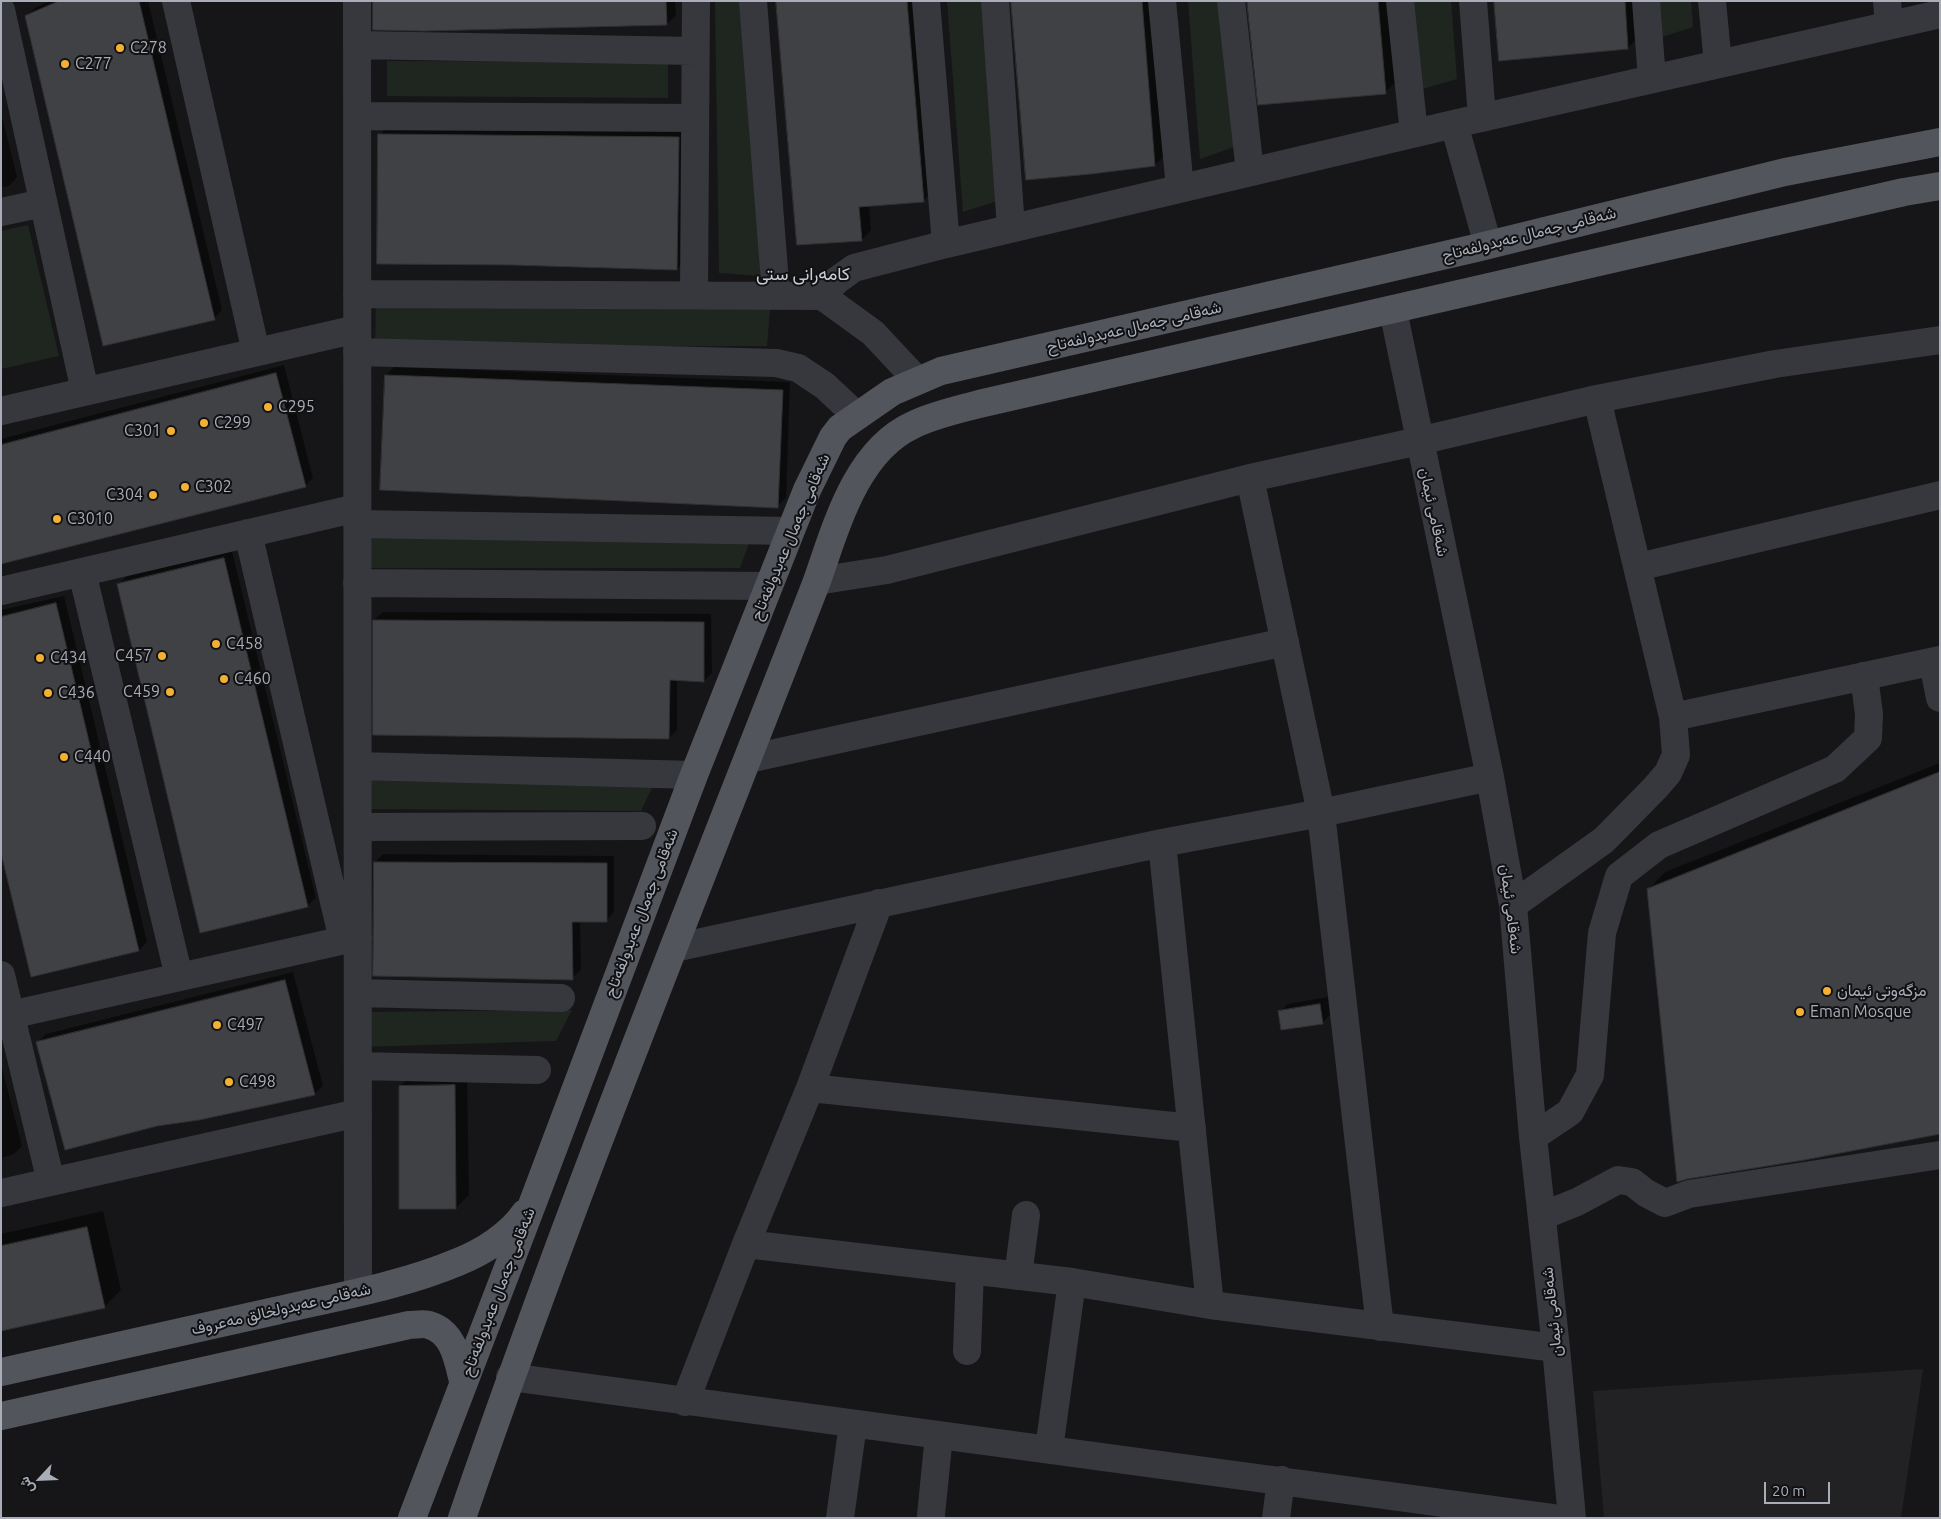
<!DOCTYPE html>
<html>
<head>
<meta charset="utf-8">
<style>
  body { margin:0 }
  #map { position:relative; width:1941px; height:1519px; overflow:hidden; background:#161618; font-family:Ubuntu,Vazirmatn,sans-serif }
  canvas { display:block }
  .frame { position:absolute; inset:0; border:2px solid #a8adb8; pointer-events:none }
  .north { position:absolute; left:15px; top:1454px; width:50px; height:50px; -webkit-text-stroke:4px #111113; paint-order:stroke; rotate:245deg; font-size:14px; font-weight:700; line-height:20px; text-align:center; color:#a8adb8 }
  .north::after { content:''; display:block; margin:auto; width:18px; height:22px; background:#a8adb8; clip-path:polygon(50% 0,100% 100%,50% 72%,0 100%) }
  .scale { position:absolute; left:1764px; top:1482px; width:66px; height:22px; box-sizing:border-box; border:2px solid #a8adb8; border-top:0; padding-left:6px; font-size:15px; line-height:18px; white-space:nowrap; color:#a8adb8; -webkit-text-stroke:4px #111113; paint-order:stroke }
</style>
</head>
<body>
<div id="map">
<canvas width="1941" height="1519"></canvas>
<div class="frame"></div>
<div class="north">ش</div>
<div class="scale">20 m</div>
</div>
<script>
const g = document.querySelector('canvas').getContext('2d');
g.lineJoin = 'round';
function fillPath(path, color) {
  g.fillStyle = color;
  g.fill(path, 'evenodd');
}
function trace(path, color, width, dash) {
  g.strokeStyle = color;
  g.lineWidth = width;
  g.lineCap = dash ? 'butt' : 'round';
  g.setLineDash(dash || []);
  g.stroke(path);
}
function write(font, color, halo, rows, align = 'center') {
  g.font = font + ' Ubuntu,Vazirmatn,sans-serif';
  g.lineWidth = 4;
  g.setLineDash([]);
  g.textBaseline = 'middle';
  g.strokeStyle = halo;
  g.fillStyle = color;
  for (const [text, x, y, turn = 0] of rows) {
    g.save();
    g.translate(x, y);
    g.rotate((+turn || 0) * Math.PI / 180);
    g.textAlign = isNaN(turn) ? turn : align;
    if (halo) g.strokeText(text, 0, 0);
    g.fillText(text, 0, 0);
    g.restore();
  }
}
const built = new Path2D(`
  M1923,1369L1901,1518H1604L1593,1391Z`);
const green = new Path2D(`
  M715,1H746L761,276L719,273Z
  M947,1H983L1000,200L963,212Z
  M1188,1H1225L1237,146L1200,159Z
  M1410,1H1451L1457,79L1416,91Z
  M1653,1H1691L1693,27L1656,39Z
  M387,61L668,62V98L387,96Z
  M28,225L59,356L1,369V231Z
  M376,304L770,309L767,346L375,347Z
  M362,533L752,535L740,568H362Z
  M360,773H659L641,811L360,809Z
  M572,1010L556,1041L361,1047V1012Z`);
const shadow = new Path2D(`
  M50,1H148L222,310L214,319L26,16L35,8Z
  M374,1H675L676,15L667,24Z
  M777,1H916L933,191L923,201L869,205L871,230L862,240Z
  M1012,1H1151L1165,155L1155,165Z
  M1250,1H1389L1395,83L1385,92Z
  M1495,1H1635L1637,38L1628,48Z
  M1,113L17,177L9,186L1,187Z
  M389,125L688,128L686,259L677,269L378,263L379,135Z
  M284,365L313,478L305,486L1,563V439Z
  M394,367L790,382L786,498L777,506L386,375Z
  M232,551L316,898L307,906L119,584L127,576Z
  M64,596L147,942L139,950L1,848V610Z
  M383,612L711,614L712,673L704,681L677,679V730L669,738L374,620Z
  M1940,763V1133L1648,890L1665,872Z
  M383,854L614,856V912L606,921H580L581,970L572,978L375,862Z
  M293,972L323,1086L314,1094L38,1042L46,1034Z
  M1328,997L1331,1014L1323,1022L1283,1029L1280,1012L1288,1004Z
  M1,1064L22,1146L14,1154L1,1158Z
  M467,1073L469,1195L456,1208L400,1087L412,1074Z
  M103,1211L121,1290L104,1307L1,1330V1234Z`);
const building = new Path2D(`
  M59,1H139L215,320L103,346L25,16Z
  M373,1H666L667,25L424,31L373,30Z
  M776,1H907L924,202L859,207L862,241L797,245Z
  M1011,1H1142L1155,166L1091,174L1026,180Z
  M1247,1H1378L1386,94L1258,105Z
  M1494,1H1625L1628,49L1499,61Z
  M378,134L679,137L677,270L511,265L377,264Z
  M276,373L306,487L1,564V445Z
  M385,375L783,390L778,508L380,490Z
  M224,558L308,907L200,933L117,584Z
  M56,603L139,951L31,977L1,853V617Z
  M373,620L704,622V682L670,680L669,739L373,735Z
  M1940,772V1134L1804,1160L1687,1179L1677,1182L1647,889Z
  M374,862L607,863V922H572L573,980L373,976Z
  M285,980L315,1095L199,1120L157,1126L65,1150L36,1042Z
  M1320,1004L1323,1024L1281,1030L1278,1011Z
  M455,1085L456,1209H399V1086Z
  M87,1227L105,1308L1,1331V1246Z`);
const minor = new Path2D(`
  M176,1L256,352
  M357,1L358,1292
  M753,1L776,295
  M926,1L946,244
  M995,1L1011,228
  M1162,1L1180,188
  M1231,1L1250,172
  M1400,1L1414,133
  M1473,1L1482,117
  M1646,1L1652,79
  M1712,1L1718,64
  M1887,1L1889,25
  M1,10L85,391
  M357,45L695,51
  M357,116L695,118
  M1454,124L1488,245
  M1,212L43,203
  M357,294L822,296L836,281L854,268L946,244L1454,124L1940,14
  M694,294L696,1
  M822,296L873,333L917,380
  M1393,310L1490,777L1513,905L1533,1137L1556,1348L1572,1518
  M357,352L776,363L798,368L825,386L857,416
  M1597,399L1673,717L1940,660
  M1,411L357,329
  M1250,478L1321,813L1380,1327
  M357,524L790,531
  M248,533L343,940
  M1638,567L1940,495
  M82,572L179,977
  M817,581L887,570L1250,478L1419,441L1597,399L1775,364L1940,340
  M357,583L768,586
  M1,591L357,508
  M1933,662L1940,698
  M748,759L1285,642
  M358,766L694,775
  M358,827L642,826
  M1162,843L1210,1305
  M1513,905L1604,840L1655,788L1668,773L1676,755L1673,717
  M674,948L1162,843L1321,813L1490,777
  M1,975L51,1182
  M358,993L561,998
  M1,1017L358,937
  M358,1066L537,1070
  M810,1088L1192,1128
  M1533,1137L1570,1112L1590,1075L1602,933L1619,876L1659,845L1835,769L1868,738L1869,714L1864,676
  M1,1193L358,1113
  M1542,1216L1577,1202L1618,1180L1632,1182L1646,1193L1665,1203L1689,1194L1940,1155
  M746,1244L1072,1282L1210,1305L1556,1348
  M1018,1276L1026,1215
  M967,1351L970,1270
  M510,1377L1554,1518
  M685,1402L746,1244L810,1088L879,903
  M1049,1449L1072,1282
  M931,1515L939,1435
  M840,1518L853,1424
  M1276,1518L1281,1480`);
const major = new Path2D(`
  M1,1372C93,1352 184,1331 275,1311C336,1297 401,1286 458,1262C483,1252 510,1235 525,1213
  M1,1416L409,1325C415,1325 424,1323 429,1325C454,1332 458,1361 463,1381
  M412,1518L535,1197L694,775L807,490L833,437L840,428L892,392L941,371L1476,248L1785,172L1940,142
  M462,1518C570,1202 696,892 817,581C836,527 856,451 913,425C933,415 957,410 979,404L1904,192L1940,186`);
const markers = [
  [120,48,5,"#f2b134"],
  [65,64,5,"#f2b134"],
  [268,407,5,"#f2b134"],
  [204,423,5,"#f2b134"],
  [171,431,5,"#f2b134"],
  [185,487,5,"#f2b134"],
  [153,495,5,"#f2b134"],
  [57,519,5,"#f2b134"],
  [216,644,5,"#f2b134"],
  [162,656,5,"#f2b134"],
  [40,658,5,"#f2b134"],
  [224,679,5,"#f2b134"],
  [170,692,5,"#f2b134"],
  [48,693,5,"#f2b134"],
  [64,757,5,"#f2b134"],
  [1827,991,5,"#f2b134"],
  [1800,1012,5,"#f2b134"],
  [217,1025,5,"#f2b134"],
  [229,1082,5,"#f2b134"]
];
const poiNames = [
  ["C278",130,48],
  ["C277",75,64],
  ["C295",278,407],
  ["C299",214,423],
  ["C301",161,431,"right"],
  ["C302",195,487],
  ["C304",143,495,"right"],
  ["C3010",67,519],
  ["C458",226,644],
  ["C457",152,656,"right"],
  ["C434",50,658],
  ["C460",234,679],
  ["C459",160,692,"right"],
  ["C436",58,693],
  ["C440",74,757],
  ["مزگەوتی ئیمان",1837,991],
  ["Eman Mosque",1810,1012],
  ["C497",227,1025],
  ["C498",239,1082]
];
const streetNames = [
  ["شەقامی جەمال عەبدولفەتاح",1529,234,-14],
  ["شەقامی جەمال عەبدولفەتاح",1134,327,-13],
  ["شەقامی ئیمان",1434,512,78],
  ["شەقامی جەمال عەبدولفەتاح",790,537,-67],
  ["شەقامی ئیمان",1511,909,83],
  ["شەقامی جەمال عەبدولفەتاح",641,913,-69],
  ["شەقامی جەمال عەبدولفەتاح",498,1292,-69],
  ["شەقامی عەبدولخالق مەعروف",281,1309,-13],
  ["شەقامی ئیمان",1552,1312,-96]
];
const neighbourhoodNames = [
  ["كامه‌رانی ستی",803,274]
];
fillPath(built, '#222225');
fillPath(green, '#1e261f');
fillPath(shadow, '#0007');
fillPath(building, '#404145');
trace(building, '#303034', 1);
trace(minor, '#37383d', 28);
trace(major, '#53555c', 28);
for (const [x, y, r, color] of markers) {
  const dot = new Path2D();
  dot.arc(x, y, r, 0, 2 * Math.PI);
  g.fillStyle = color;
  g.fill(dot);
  trace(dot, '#111113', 2);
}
write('16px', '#a8adb8', '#111113', poiNames, 'left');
write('16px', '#a8adb8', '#111113', streetNames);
write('18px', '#c9ccd4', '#111113', neighbourhoodNames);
</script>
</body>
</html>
